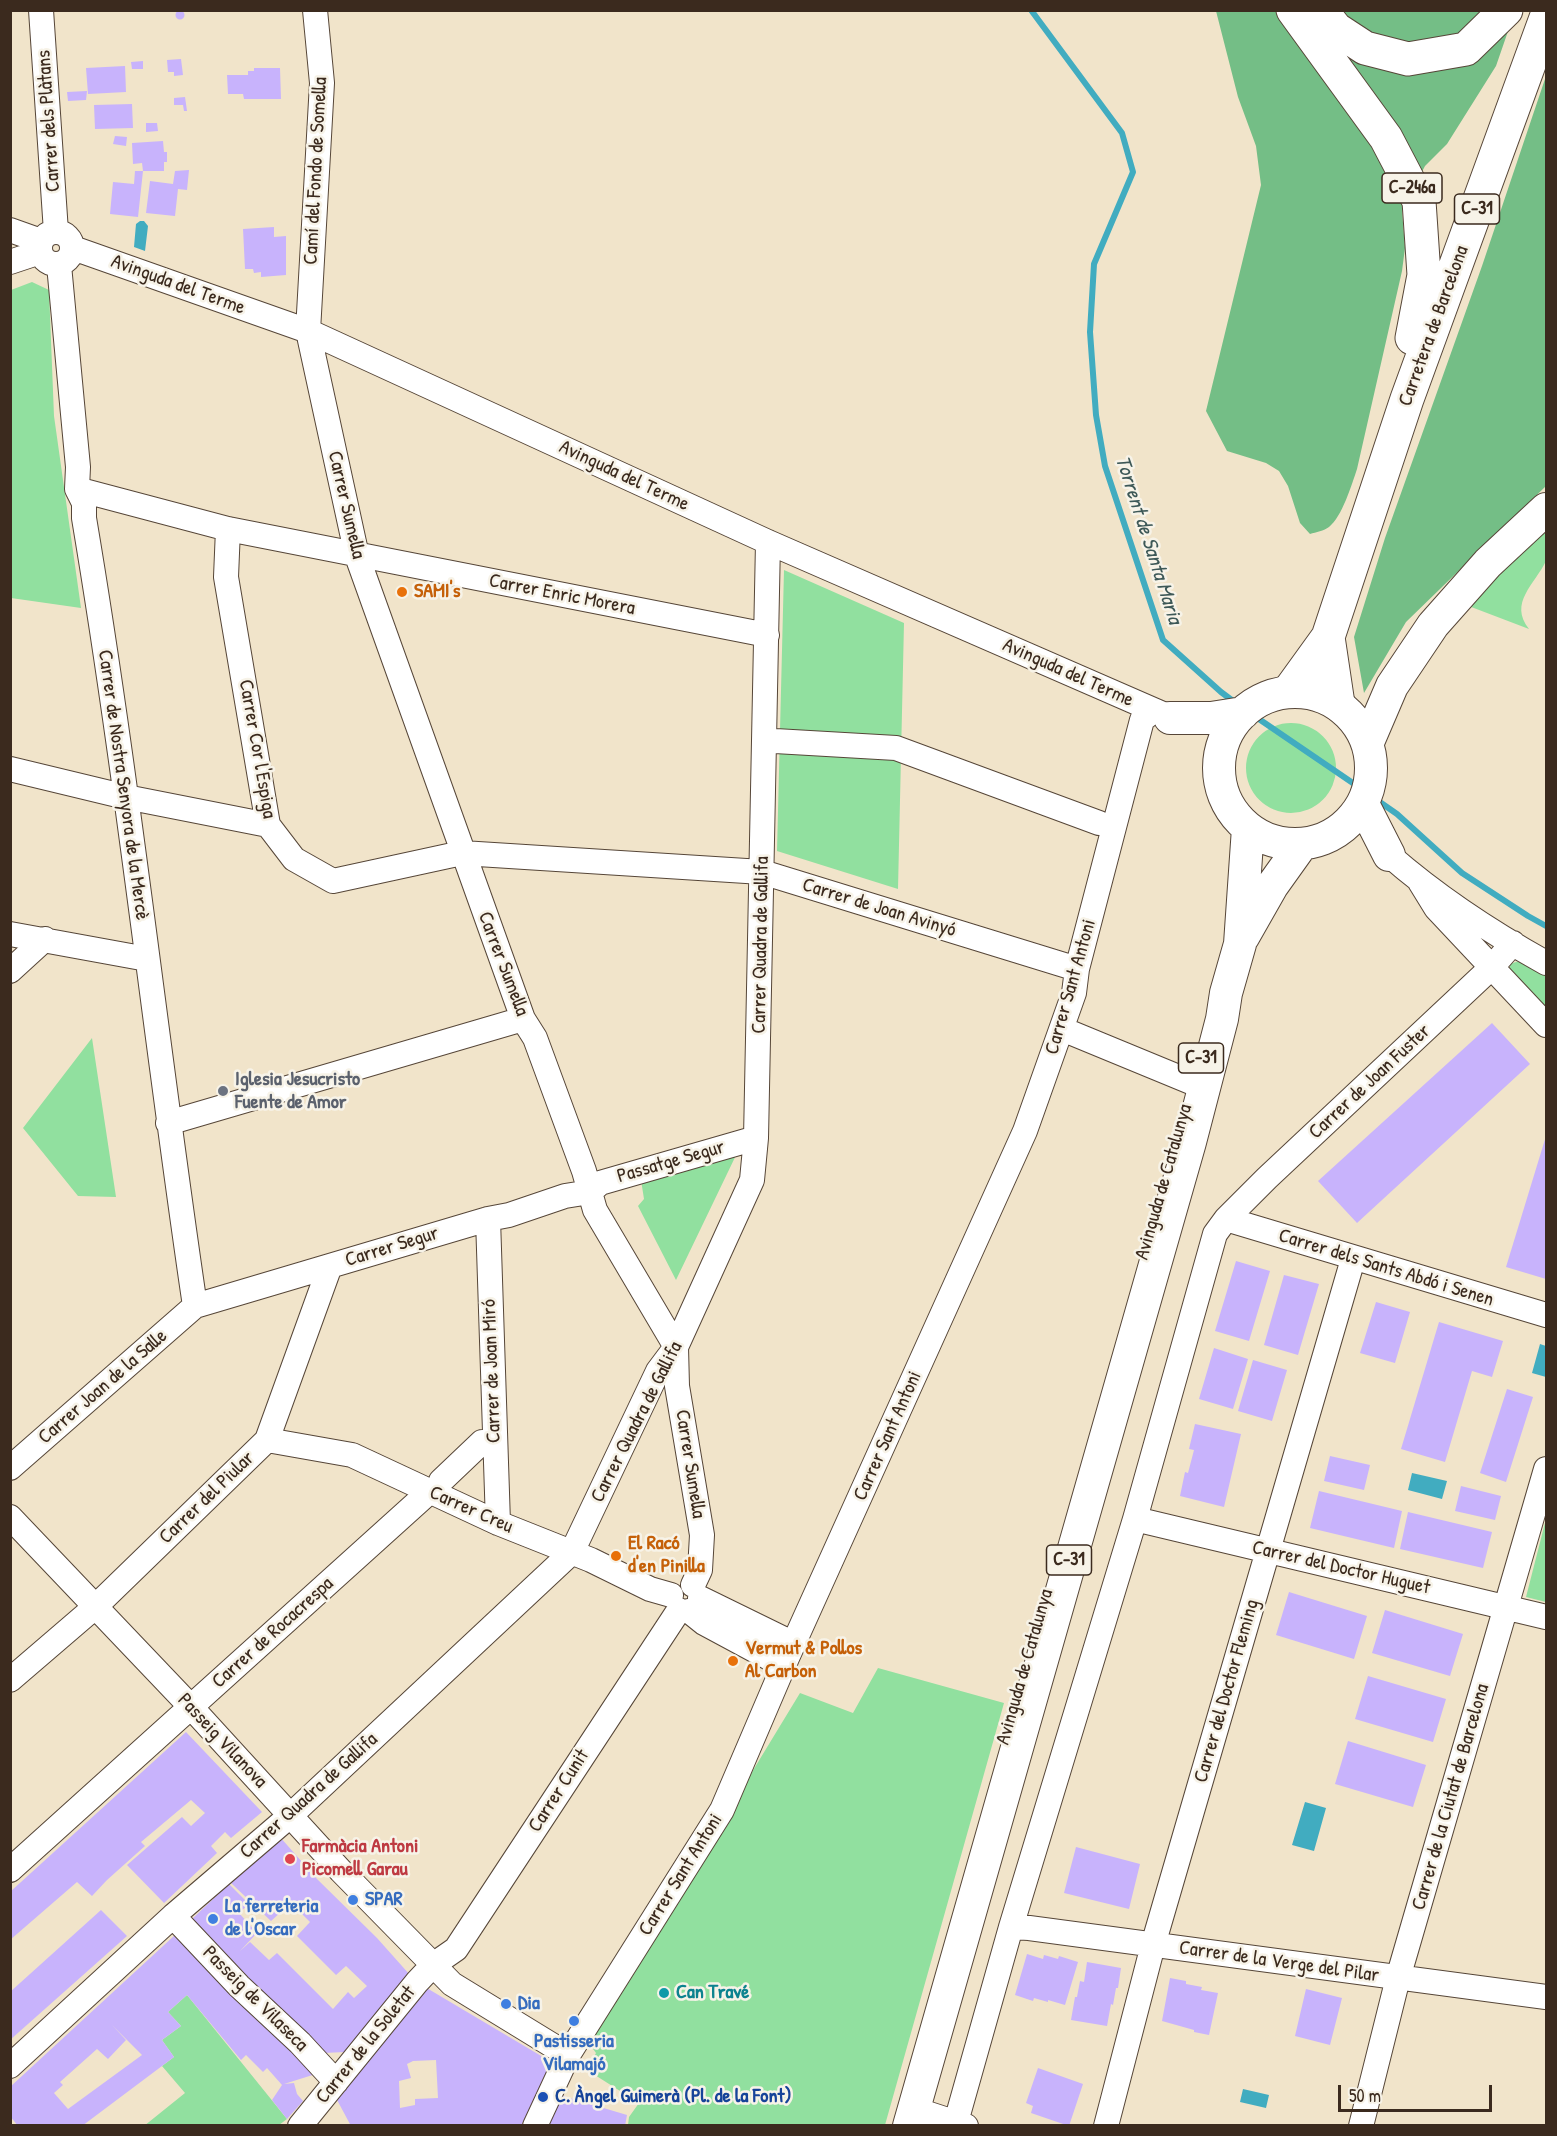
<!DOCTYPE html>
<html>
<head>
<meta charset="utf-8">
<style>
  body { margin:0 }
  #map { position:relative; width:1557px; height:2136px; overflow:hidden; background:#f1e4ca; font-family:"Patrick Hand",sans-serif }
  canvas { display:block }
  .frame { position:absolute; inset:0; border:12px solid #3b2a1e; pointer-events:none }
  .scale { position:absolute; left:1338px; top:2085px; width:154px; height:27px; box-sizing:border-box; border:3px solid #3b2a1e; border-top:0; padding-left:8px; font-size:18px; line-height:21px; white-space:nowrap; color:#3b2a1e; -webkit-text-stroke:4px #f7f3e8; paint-order:stroke }
</style>
</head>
<body>
<div id="map">
<canvas width="1557" height="2136"></canvas>
<div class="frame"></div>
<div class="scale">50 m</div>
</div>
<script>
const g = document.querySelector('canvas').getContext('2d');
g.lineJoin = 'round';
function fillPath(path, color) {
  g.fillStyle = color;
  g.fill(path, 'evenodd');
}
function trace(path, color, width, dash) {
  g.strokeStyle = color;
  g.lineWidth = width;
  g.lineCap = dash ? 'butt' : 'round';
  g.setLineDash(dash || []);
  g.stroke(path);
}
function write(font, color, halo, rows, align = 'center') {
  g.font = font + ' "Patrick Hand",sans-serif';
  g.lineWidth = 5;
  g.setLineDash([]);
  g.textBaseline = 'middle';
  g.strokeStyle = halo;
  g.fillStyle = color;
  for (const [text, x, y, turn = 0] of rows) {
    g.save();
    g.translate(x, y);
    g.rotate((+turn || 0) * Math.PI / 180);
    g.textAlign = isNaN(turn) ? turn : align;
    if (halo) g.strokeText(text, 0, 0);
    g.fillText(text, 0, 0);
    g.restore();
  }
}
const green = new Path2D(`
  M32,282L49,290L54,416L81,608L11,598V290Z
  M1546,528C1546,537 1549,553 1546,561C1535,584 1508,603 1529,629L1466,605Z
  M784,570L904,623L898,889L777,851Z
  M1246 768a45 45 0 1 1 90 0a45 45 0 1 1-90 0Z
  M1522,960L1546,974V1015L1509,974L1510,964Z
  M92,1038L116,1197L78,1196L23,1128Z
  M739,1149L676,1280L638,1206L644,1199L641,1180Z
  M1546,1519V1602L1526,1597Z
  M878,1668L1004,1703L885,2125H628L629,2117L639,2103L587,2070L596,2053L588,2042L800,1693L853,1713Z
  M187,1995L287,2119L279,2125L144,2126L185,2093L162,2066L174,2057L162,2040L181,2026L168,2012Z`);
const forest = new Path2D(`
  M1216,11H1515L1496,66L1447,144L1425,166L1402,210L1405,248L1402,271L1357,469C1352,484 1342,517 1329,527C1324,531 1316,532 1310,534L1300,523L1288,486L1279,471L1266,463L1227,451L1206,411L1261,185L1256,146L1238,97Z
  M1546,76V486L1406,622L1364,693L1354,637L1385,538L1482,266Z`);
const water = new Path2D(`
  M140,221H144L148,226L145,251L134,247L136,224Z
  M1540,1344L1546,1346V1377L1532,1373Z
  M1412,1473L1447,1481L1442,1499L1408,1490Z
  M1305,1802L1326,1808L1314,1851L1292,1845Z
  M1243,2089L1269,2095L1266,2108L1240,2102Z`);
const stream = new Path2D(`
  M1031,10L1122,133L1133,172L1094,264L1090,332L1096,415L1105,466L1163,640L1221,692L1237,704
  M1253,715L1366,792
  M1374,798L1397,814L1462,873L1528,916L1546,926`);
const building = new Path2D(`
  M175.5 15a4.5 4.5 0 1 1 9 0a4.5 4.5 0 1 1-9 0Z
  M181,59L183,75L174,76V72H168L167,60Z
  M143,61V69H132L131,62Z
  M125,66L126,92L88,94L86,68Z
  M254,68H280L281,99H244L243,94H228L227,75H248V71H254Z
  M87,91L86,100L68,101L67,92Z
  M185,97L187,111H184L183,105H174V98Z
  M132,104L133,128L95,129L94,105Z
  M146,123H157L158,131L146,132Z
  M115,136L127,137L126,146L113,144Z
  M163,141L164,152H167V162H164V171H143L142,163L133,164L132,143Z
  M189,170L187,190L178,189L175,216L146,213L150,181L173,184L175,171Z
  M135,171H143L138,217L110,214L113,182L134,184Z
  M274,227V237L286,236V275L261,277V272L254,273L253,269H245L243,229Z
  M1492,1023L1530,1064L1357,1223L1318,1181Z
  M1546,1136V1279L1506,1267Z
  M1236,1261L1270,1271L1249,1341L1215,1331Z
  M1284,1275L1319,1284L1298,1355L1264,1345Z
  M1376,1302L1410,1312L1395,1363L1360,1353Z
  M1439,1322L1503,1341L1492,1377L1472,1371L1445,1462L1401,1449Z
  M1214,1348L1248,1359L1233,1409L1199,1399Z
  M1253,1360L1287,1370L1272,1421L1238,1411Z
  M1507,1389L1533,1397L1506,1482L1480,1473Z
  M1195,1424L1241,1434L1224,1507L1180,1496L1185,1472L1188,1473L1194,1450L1189,1449Z
  M1330,1456L1370,1465L1364,1490L1324,1481Z
  M1461,1486L1501,1496L1495,1520L1455,1511Z
  M1319,1491L1402,1511L1394,1548L1310,1528Z
  M1408,1512L1492,1532L1483,1568L1400,1549Z
  M1289,1592L1367,1616L1354,1659L1276,1635Z
  M1385,1610L1463,1634L1450,1676L1372,1653Z
  M1368,1676L1446,1699L1433,1742L1355,1719Z
  M186,1732L262,1812L231,1838L225,1832L211,1846L217,1853L164,1903L127,1865L182,1817L191,1826L205,1813L191,1800L141,1842L145,1846L107,1880L92,1896L77,1882L10,1940V1892Z
  M1348,1741L1426,1765L1413,1807L1335,1784Z
  M280,1837L317,1879L377,1938L410,1975L346,2052L323,2053L248,1980L250,1979L192,1919L229,1884L249,1904L239,1913L257,1933L240,1951L250,1942L269,1960L277,1953L333,2009L348,1992L354,1998L367,1986L346,1966L336,1975L297,1936L310,1922L291,1903L271,1921L231,1883Z
  M1076,1847L1140,1864L1129,1909L1064,1893Z
  M101,1910L127,1936L10,2040V1992Z
  M175,1935L319,2073L284,2084L294,2083L297,2094L303,2101L287,2119L272,2100L282,2085L267,2068L263,2072L246,2055L241,2060L187,1995L168,2012L181,2026L162,2040L174,2057L82,2126H18L10,2116V2087ZM112,2025L142,2055L68,2109L54,2093L63,2085L60,2082L97,2049L108,2059L126,2040Z
  M1027,1954L1043,1959L1044,1955L1058,1959L1059,1956L1078,1962L1065,2005L1048,2000V2002L1034,1998L1033,2001L1015,1995Z
  M1087,1962L1121,1968L1118,1988H1116L1113,2005L1111,2004L1107,2026L1071,2020L1075,1997H1077L1080,1981L1084,1982Z
  M1170,1978L1186,1981V1984L1202,1987L1201,1990L1218,1993L1209,2035L1194,2032V2030L1162,2021Z
  M425,1987L553,2063L521,2126H351L336,2098ZM436,2060L438,2098L415,2099V2105L400,2108L399,2081L411,2078L407,2064L413,2061Z
  M1306,1989L1342,1998L1330,2045L1295,2036Z
  M1038,2068L1083,2084L1069,2126L1031,2113L1033,2106L1026,2103Z
  M560,2095L627,2115L625,2126H546Z`);
const minor = new Path2D(`
  M41,10L56,232
  M315,10L322,83L308,331L357,556L523,1019L535,1038L584,1171L595,1210L676,1347L677,1386L702,1535L700,1570L693,1585
  M10,230L41,241
  M40 248a16 16 0 1 1 32 0a16 16 0 1 1-32 0Z
  M73,248L308,331L768,542L1165,715
  M10,262L40,252
  M59,265L78,467L77,489L84,503V518C128,779 156,1043 195,1306
  M77,489L228,529L767,635
  M228,529L226,577L268,825L294,859L333,881L462,853L762,872L1077,969
  M775,741L896,748L1099,823
  M10,769L126,797L268,825
  M1389,855C1436,896 1492,933 1546,963
  M1420,882L1436,908L1546,1025
  M10,934L147,959
  M10,971L45,939
  M1062,1029L1193,1083
  M168,1123L523,1019
  M488,1219L498,1523
  M1226,1219L1546,1315
  M267,1440L352,1455L498,1523L591,1560L650,1589L671,1595
  M10,1468L195,1306L488,1219L509,1215L565,1196L590,1192L600,1183L756,1138
  M441,1481L482,1442
  M10,1517L191,1707L341,1871L452,1984L568,2055
  M1135,1519L1546,1617
  M700,1598L794,1644
  M689,1611L704,1623L784,1666
  M10,1680L95,1607L267,1440L330,1266
  M10,1870L429,1492
  M173,1916L239,1986L300,2043L336,2082
  M1011,1927L1029,1928L1546,1997
  M10,2066L173,1916L291,1815L572,1552L658,1371L676,1347L752,1180L756,1138L768,542
  M914,2109L966,2126
  M956,2122L1011,1927L1135,1519L1215,1234L1226,1219L1267,1178L1492,967L1513,943
  M300,2126L417,1982L433,1965L456,1949L679,1610
  M535,2126L568,2055L722,1810L787,1658L1025,1131L1074,993L1077,969L1142,720L1153,711
  M1106,2126L1153,1945L1353,1259
  M1361,2126L1398,1978L1546,1469`);
const major = new Path2D(`
  M1219 768a76 76 0 1 1 152 0a76 76 0 1 1-152 0Z
  M1170,718H1211L1243,713
  M1368,742L1392,686L1433,625L1488,563L1546,509
  M1363,804L1389,855
  M1243,937L1272,886L1302,844
  M909,2126L1190,1142L1222,1019L1226,993L1240,944L1248,828`);
const highway = new Path2D(`
  M1293,10L1386,138L1419,201L1424,275L1412,338
  M1321,10L1336,29L1365,48L1408,59L1466,49L1506,10
  M1328,637L1338,704
  M1289,691L1328,637L1407,399L1546,18`);
const markers = [
  [402,592,6,"#e8710a"],
  [223,1091,6,"#6b7280"],
  [616,1556,6,"#e8710a"],
  [733,1661,6,"#e8710a"],
  [290,1859,6,"#e0444e"],
  [353,1900,6,"#3f7fe0"],
  [213,1919,6,"#3f7fe0"],
  [664,1993,6,"#0f9aa8"],
  [506,2004,6,"#3f7fe0"],
  [574,2021,6,"#3f7fe0"],
  [543,2097,6,"#1a4fb4"]
];
const shields = [
  [1412,188,60],
  [1477,209,45],
  [1201,1058,45],
  [1069,1560,45]
];
const shieldNames = [
  ["C-246a",1412,188],
  ["C-31",1477,209],
  ["C-31",1201,1058],
  ["C-31",1069,1560]
];
const streetNames = [
  ["Carrer dels Plàtans",49,121,-94],
  ["Camí del Fondo de Somella",316,171,-87],
  ["Avinguda del Terme",178,285,20],
  ["Carretera de Barcelona",1434,326,-70],
  ["Avinguda del Terme",624,476,25],
  ["Carrer Sumella",346,505,77],
  ["Carrer Enric Morera",562,595,11],
  ["Avinguda del Terme",1068,673,24],
  ["Carrer Cor l'Espiga",257,749,80],
  ["Carrer de Nostra Senyora de la Mercè",123,785,82],
  ["Carrer de Joan Avinyó",879,908,17],
  ["Carrer Quadra de Gallifa",761,945,-89],
  ["Carrer Sumella",503,964,69],
  ["Carrer Sant Antoni",1071,987,-74],
  ["Carrer de Joan Fuster",1370,1082,-43],
  ["Passatge Segur",671,1162,-16],
  ["Avinguda de Catalunya",1164,1182,-74],
  ["Carrer Segur",392,1247,-17],
  ["Carrer dels Sants Abdó i Senen",1386,1268,17],
  ["Carrer de Joan Miró",492,1371,-92],
  ["Carrer Joan de la Salle",103,1387,-41],
  ["Carrer Quadra de Gallifa",637,1422,-63],
  ["Carrer Sant Antoni",888,1436,-66],
  ["Carrer Sumella",690,1464,81],
  ["Carrer del Piular",207,1498,-44],
  ["Carrer Creu",471,1510,24],
  ["Carrer del Doctor Huguet",1341,1568,13],
  ["Carrer de Rocacrespa",273,1633,-42],
  ["Avinguda de Catalunya",1025,1667,-74],
  ["Carrer del Doctor Fleming",1227,1691,-74],
  ["Passeig Vilanova",222,1741,47],
  ["Carrer Cunit",559,1791,-57],
  ["Carrer Quadra de Gallifa",309,1796,-42],
  ["Carrer de la Ciutat de Barcelona",1451,1797,-74],
  ["Carrer Sant Antoni",681,1875,-58],
  ["Carrer de la Verge del Pilar",1279,1962,8],
  ["Passeig de Vilaseca",255,1999,45],
  ["Carrer de la Soletat",366,2045,-51]
];
const foodNames = [
  ["SAMI's",414,592],
  ["El Racó",628,1544],
  ["d'en Pinilla",628,1567],
  ["Vermut & Pollos",745,1649],
  ["Al Carbon",745,1672]
];
const worshipNames = [
  ["Iglesia Jesucristo",235,1080],
  ["Fuente de Amor",235,1103]
];
const healthNames = [
  ["Farmàcia Antoni",302,1847],
  ["Picomell Garau",302,1870]
];
const shopNames = [
  ["SPAR",365,1900],
  ["La ferreteria",225,1907],
  ["de l'Oscar",225,1930],
  ["Dia",518,2004],
  ["Pastisseria",574,2042,"center"],
  ["Vilamajó",574,2065,"center"]
];
const cultureNames = [
  ["Can Travé",676,1993]
];
const transitNames = [
  ["C. Àngel Guimerà (Pl. de la Font)",555,2097]
];
const waterNames = [
  ["Torrent de Santa Maria",1148,540,72]
];
fillPath(green, '#91e09f');
fillPath(forest, '#74be86');
fillPath(water, '#41acc0');
trace(stream, '#41acc0', 6);
fillPath(building, '#c8b3fc');
trace(minor, '#564638', 26);
trace(major, '#564638', 34);
trace(highway, '#564638', 35);
trace(minor, '#fff', 24);
trace(major, '#fff', 32);
trace(highway, '#fff', 33);
for (const [x, y, r, color] of markers) {
  const dot = new Path2D();
  dot.arc(x, y, r, 0, 2 * Math.PI);
  g.fillStyle = color;
  g.fill(dot);
  trace(dot, '#f7f3e8', 2);
}
for (const [x, y, w] of shields) {
  const box = new Path2D();
  box.roundRect(x - w / 2, y - 15, w, 30, 4.5);
  g.fillStyle = '#f7f3e8';
  g.fill(box);
  trace(box, '#3b2a1e', 1.5);
}
write('bold 18px', '#3b2a1e', null, shieldNames);
write('20px', '#3b2a1e', '#f7f3e8', streetNames);
write('bold 20px', '#c56008', '#f7f3e8', foodNames, 'left');
write('bold 20px', '#5b616d', '#f7f3e8', worshipNames, 'left');
write('bold 20px', '#be3a42', '#f7f3e8', healthNames, 'left');
write('bold 20px', '#366cbe', '#f7f3e8', shopNames, 'left');
write('bold 20px', '#0d838f', '#f7f3e8', cultureNames, 'left');
write('bold 20px', '#164399', '#f7f3e8', transitNames, 'left');
write('italic 21px', '#3d5857', '#f7f3e8', waterNames);
</script>
</body>
</html>
